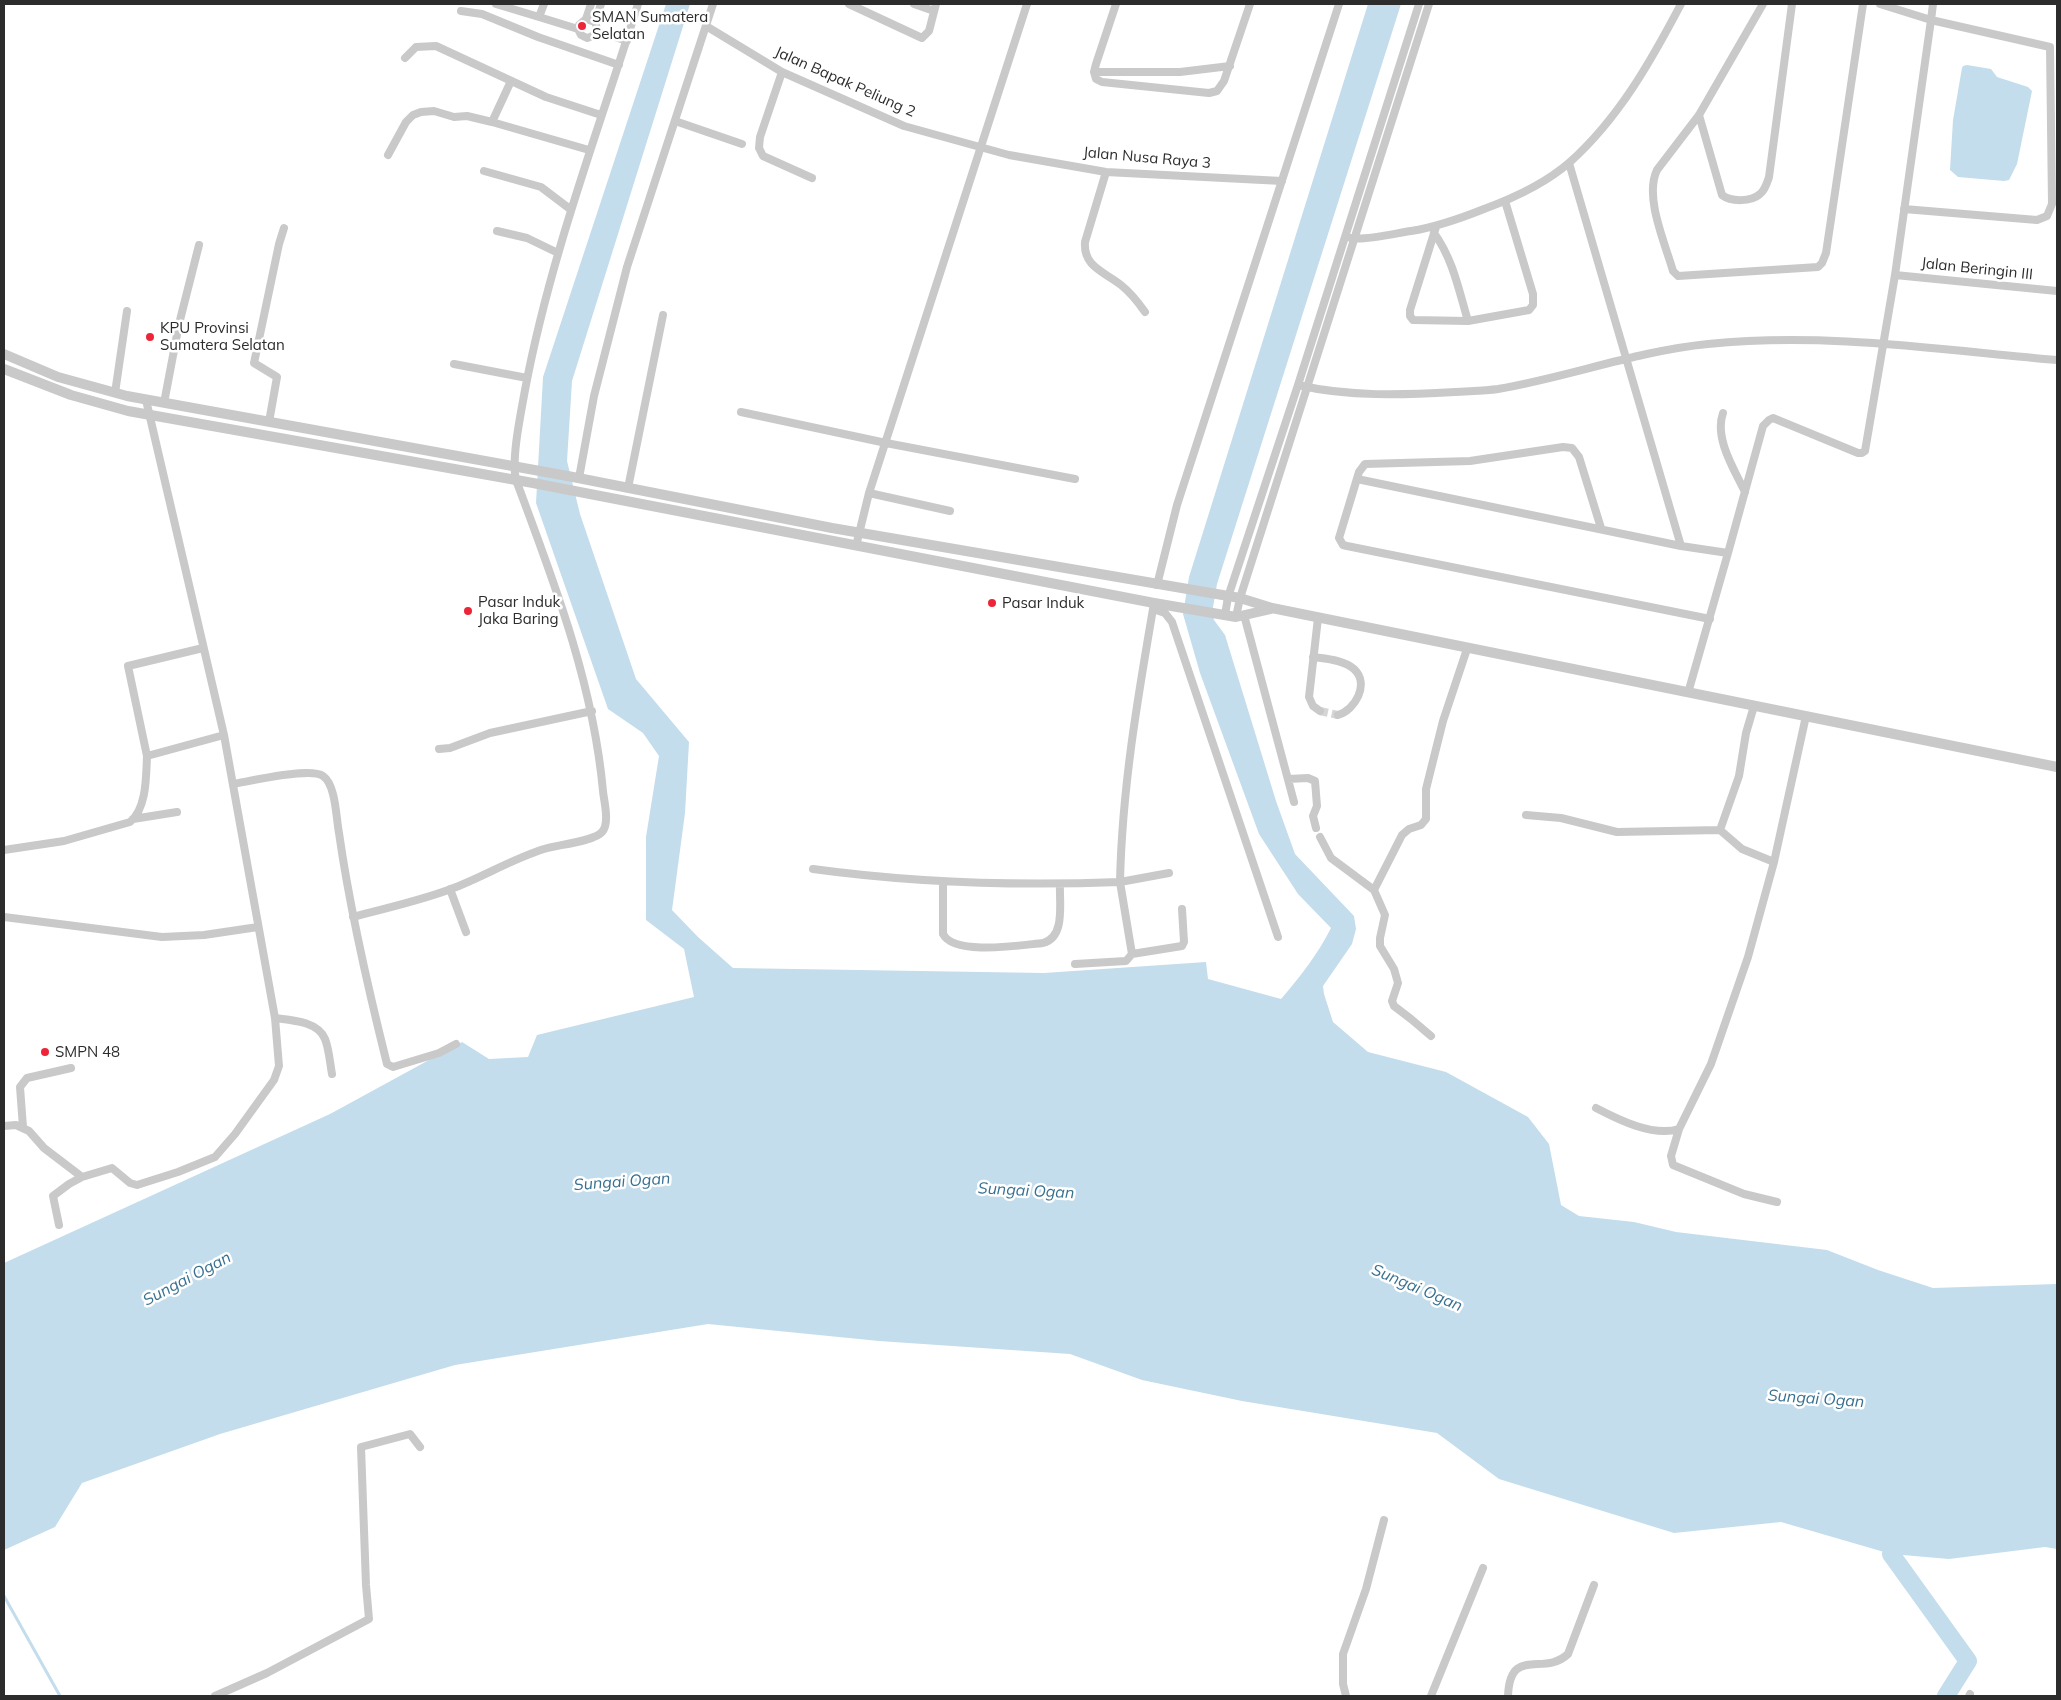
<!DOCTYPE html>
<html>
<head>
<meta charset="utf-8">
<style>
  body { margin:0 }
  #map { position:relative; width:2061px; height:1700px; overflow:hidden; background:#fff; font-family:Mulish,sans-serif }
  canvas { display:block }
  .frame { position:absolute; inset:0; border:5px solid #2c2c2c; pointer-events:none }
</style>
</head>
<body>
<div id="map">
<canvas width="2061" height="1700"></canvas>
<div class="frame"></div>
</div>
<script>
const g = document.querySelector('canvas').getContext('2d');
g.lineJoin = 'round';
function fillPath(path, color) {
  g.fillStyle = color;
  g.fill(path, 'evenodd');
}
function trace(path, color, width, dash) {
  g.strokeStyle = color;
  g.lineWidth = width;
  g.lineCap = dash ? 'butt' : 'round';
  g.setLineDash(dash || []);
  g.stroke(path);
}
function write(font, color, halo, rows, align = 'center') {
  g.font = font + ' Mulish,sans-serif';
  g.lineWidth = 5;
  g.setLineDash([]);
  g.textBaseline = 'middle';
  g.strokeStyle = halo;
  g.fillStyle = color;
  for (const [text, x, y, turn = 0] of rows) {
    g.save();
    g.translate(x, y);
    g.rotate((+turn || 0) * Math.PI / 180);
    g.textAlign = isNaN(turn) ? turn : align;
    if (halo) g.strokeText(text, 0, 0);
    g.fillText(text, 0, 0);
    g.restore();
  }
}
const water = new Path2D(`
  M666,4H690L572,381L567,461L580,514L636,679L689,742L685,813L672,910L698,937L733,968L1044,973L1206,962L1208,979L1281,999C1300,977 1318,954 1331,928L1298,894L1259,834L1200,673L1183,614L1189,577L1368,4H1401L1217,584L1212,613L1214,620L1225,635L1276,801L1295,854L1354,916L1356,929L1352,944L1323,986L1324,994L1333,1022L1368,1052L1446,1072L1528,1117L1549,1144L1561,1205L1579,1216L1634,1222L1676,1232L1827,1250L1878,1270L1933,1288L2057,1284V1549L2045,1547L1949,1559L1891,1554L1781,1522L1674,1533L1499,1479L1437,1433L1242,1401L1142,1380L1070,1354L879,1341L708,1324L455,1365L220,1434L82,1483L55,1527L4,1550V1263L330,1114L462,1042L489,1059L528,1057L537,1035L694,997L684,949L646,920V837L659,756L643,733L608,709L536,503L543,377Z
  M1967,65L1991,69L1997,77L2028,87L2032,91L2017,164L2009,180L2004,181L1958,177L1950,170L1953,120L1962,68L1963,66Z`);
const stream = new Path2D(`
  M4,1596L60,1696`);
const river = new Path2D(`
  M1891,1554L1968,1661L1946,1696`);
const minorTunnel = new Path2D(`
  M1320,711L1338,715`);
const minor = new Path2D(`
  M496,4L539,17
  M544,4L539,17L578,29L581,35L587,38C595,36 599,31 595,22L586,19L579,25L578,29
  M849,4L922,38L929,31L936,4
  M914,4L934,11
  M1116,4L1096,64L1094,72L1096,79L1102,82L1209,93L1217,91L1224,81L1250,4
  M1763,4L1699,115L1657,170C1644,197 1665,243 1673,271L1678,276L1818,267L1822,263L1826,253L1863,4
  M1880,4L1931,20L1933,4
  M461,11L482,14L538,37L619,65
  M586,19L591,4
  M595,22L601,4
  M706,26L782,72L904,126L1009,155L1106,172L1282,181
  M597,31L627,41
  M405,58L416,47L436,46L546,97L601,115
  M782,72L760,137L759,148L763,156L812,178
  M1094,72H1180L1230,66
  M511,81L492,122L589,150
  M1699,115L1722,195C1731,202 1751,202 1760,194C1765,190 1767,183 1769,177L1792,4
  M675,121L742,144
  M388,155L406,122L413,115L421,112L434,111L454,117L467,116L492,122
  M1569,163L1681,546L1728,553L1688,693
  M484,171L541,187L570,209
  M1106,172L1085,242C1083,267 1105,272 1121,285C1131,293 1138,302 1145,312
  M1436,227L1410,310V316L1413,320L1468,321L1529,310L1533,305V294L1505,201
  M497,231L527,238L558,253
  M1434,233C1453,259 1459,291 1468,321
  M1351,238C1363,241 1397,233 1411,231C1437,227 1459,219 1484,209C1514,198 1546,183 1570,162C1619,118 1651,61 1681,4
  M1895,275L2057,291
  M454,364L527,378
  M1298,385C1349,397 1403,395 1455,392C1469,391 1484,391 1498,389C1568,377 1637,351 1708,344C1824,332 1942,350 2057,360
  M115,393L127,311
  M164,403L179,324L199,245
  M741,412L886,443L1075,479
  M1723,413C1714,438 1734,469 1745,492
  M269,422L277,377L254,363L279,244L284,228
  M579,478L594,396L627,267L713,4
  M1357,479L1681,546
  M628,488L663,315
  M869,493L950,511
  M1601,528L1579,457L1572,448L1563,447L1470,461L1365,464L1359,472L1339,538L1343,545L1347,546L1710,619
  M856,546L869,493L1027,4
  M1728,553L1763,426L1769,420L1773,418L1858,453H1862L1865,451L1895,275L1931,20L2050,47L2052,204L2047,216L2037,220L1904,209
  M1157,585L1177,505L1339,4
  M1153,609L1165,613L1172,622L1278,937
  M1225,615L1228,597L1298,385L1419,4
  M1244,615L1294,802
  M1236,617L1240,598L1429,4
  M1318,618L1309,697L1313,706L1320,711
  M1313,657C1327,659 1344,660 1354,669C1370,684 1355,710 1338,715
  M439,749L450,748L490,733L592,711
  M147,756L128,666L203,648
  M1288,779L1308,778L1315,781L1317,806L1313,816L1316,828
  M233,784C251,781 310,767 323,776C336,785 336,818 339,833C350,911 368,988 387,1064L393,1067L439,1053L456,1044
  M1526,815L1561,818L1617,832L1720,830L1742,849L1774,862
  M133,819L177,812
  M1720,830L1739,776L1746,733L1754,706
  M1320,837L1331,858L1374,890L1402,835L1409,829L1421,825L1426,819V789L1443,721L1467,649
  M4,850L64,841L130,822C147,808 146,776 147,756L224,735
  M813,869C915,883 1017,886 1120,882C1122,788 1138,696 1154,603
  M943,882V934C954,956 1021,945 1043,943C1066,937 1059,902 1060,884
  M450,889L466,932
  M1374,890L1385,915L1380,938V946L1394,969L1398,983L1392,1001L1394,1006L1411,1019L1431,1036
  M4,917L162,937L204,935L258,927
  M353,917C386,908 419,901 451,889C483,877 512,859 544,849C557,845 595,841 602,832C610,823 604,802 603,791C593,682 554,582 516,480C511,458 521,413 525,390C550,257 598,132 638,4
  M1132,954L1182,946L1184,942L1182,909
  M1075,964L1126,961L1132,954L1120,882L1169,873
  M275,1018C290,1020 318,1021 325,1039C329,1049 330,1063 332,1074
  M1596,1108C1619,1120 1653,1137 1679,1129L1711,1064L1748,957L1774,862L1806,716
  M4,1126L16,1125L29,1131L44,1148L82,1177L112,1168L130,1183L137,1185L178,1172L215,1157L235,1134L274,1080L279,1066L275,1018L224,735L146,400
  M23,1127L20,1087L27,1078L71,1068
  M1679,1129L1671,1156L1673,1165L1744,1194L1777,1202
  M59,1225L53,1196L69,1184L82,1177
  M215,1696L267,1673L369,1619L366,1585L361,1447L410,1434L420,1447
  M1346,1696L1343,1684V1654L1366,1589L1384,1520
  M1431,1696L1483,1568
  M1508,1696C1510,1645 1544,1677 1568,1654L1594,1585
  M1969,1696L1970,1694`);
const tertiary = new Path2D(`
  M4,354L58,377L127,396L573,477L832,528L1240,598L1272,608L2057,767
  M4,369L71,395L128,411L533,483L1154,603L1236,617L1271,609`);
const markers = [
  [582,26,5,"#ec2538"],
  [150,337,5,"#ec2538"],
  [992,603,5,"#ec2538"],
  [468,611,5,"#ec2538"],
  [45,1052,5,"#ec2538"]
];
const poiNames = [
  ["SMAN Sumatera",592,17],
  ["Selatan",592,34],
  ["KPU Provinsi",160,328],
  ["Sumatera Selatan",160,345],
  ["Pasar Induk",478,602],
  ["Jaka Baring",478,619],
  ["Pasar Induk",1002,603],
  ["SMPN 48",55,1052]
];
const streetNames = [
  ["Jalan Bapak Peliung 2",845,82,24],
  ["Jalan Nusa Raya 3",1147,158,5],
  ["Jalan Beringin III",1977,269,6]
];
const waterNames = [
  ["Sungai Ogan",622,1182,-4],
  ["Sungai Ogan",1026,1191,3],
  ["Sungai Ogan",187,1279,-28],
  ["Sungai Ogan",1417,1288,23],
  ["Sungai Ogan",1816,1399,4]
];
fillPath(water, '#c3ddec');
trace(stream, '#c3ddec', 3);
trace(river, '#c3ddec', 18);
trace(minorTunnel, '#d5d5d5', 8, [8, 4]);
trace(minor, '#c9c9c9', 8);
trace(tertiary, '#c9c9c9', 10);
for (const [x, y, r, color] of markers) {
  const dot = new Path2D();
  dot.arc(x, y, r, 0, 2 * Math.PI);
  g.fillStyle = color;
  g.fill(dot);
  trace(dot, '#fff', 2);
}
write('15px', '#2c2c2c', '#fff', poiNames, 'left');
write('15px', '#2c2c2c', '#fff', streetNames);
write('italic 16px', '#377090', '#fff', waterNames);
</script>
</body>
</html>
